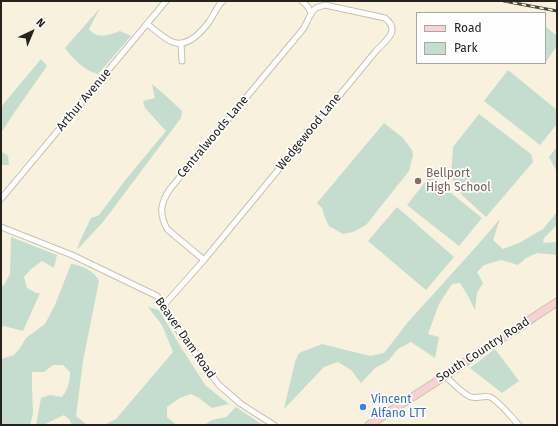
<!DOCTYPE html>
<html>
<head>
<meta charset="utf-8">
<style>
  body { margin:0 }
  #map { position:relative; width:558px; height:426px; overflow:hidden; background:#f7f1de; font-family:"Fira Sans",sans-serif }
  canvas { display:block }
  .frame { position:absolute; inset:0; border:2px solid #25231c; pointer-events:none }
  .legend { position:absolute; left:416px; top:12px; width:130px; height:52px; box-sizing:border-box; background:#fefefe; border:1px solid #a7a6a4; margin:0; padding:5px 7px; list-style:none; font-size:12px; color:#25231c }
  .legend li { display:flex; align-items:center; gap:8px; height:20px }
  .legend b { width:20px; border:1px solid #a7a6a4 }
  .north { position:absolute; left:12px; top:12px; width:40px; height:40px; -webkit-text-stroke:3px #fefefe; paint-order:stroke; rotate:44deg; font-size:11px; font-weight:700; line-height:16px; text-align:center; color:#25231c }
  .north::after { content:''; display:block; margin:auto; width:14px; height:18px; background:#25231c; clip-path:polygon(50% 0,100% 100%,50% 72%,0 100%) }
</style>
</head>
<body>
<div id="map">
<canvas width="558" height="426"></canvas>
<div class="frame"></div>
<ul class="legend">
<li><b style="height:5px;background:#f7d1d3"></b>Road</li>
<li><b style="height:11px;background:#c4ddcf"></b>Park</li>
</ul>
<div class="north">N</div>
</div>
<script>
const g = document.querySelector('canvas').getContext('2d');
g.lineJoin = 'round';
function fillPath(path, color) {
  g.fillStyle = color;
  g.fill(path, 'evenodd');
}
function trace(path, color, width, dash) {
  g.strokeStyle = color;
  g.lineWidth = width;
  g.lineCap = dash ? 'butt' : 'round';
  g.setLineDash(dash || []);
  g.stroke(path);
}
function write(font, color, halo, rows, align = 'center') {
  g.font = font + ' "Fira Sans",sans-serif';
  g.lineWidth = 3.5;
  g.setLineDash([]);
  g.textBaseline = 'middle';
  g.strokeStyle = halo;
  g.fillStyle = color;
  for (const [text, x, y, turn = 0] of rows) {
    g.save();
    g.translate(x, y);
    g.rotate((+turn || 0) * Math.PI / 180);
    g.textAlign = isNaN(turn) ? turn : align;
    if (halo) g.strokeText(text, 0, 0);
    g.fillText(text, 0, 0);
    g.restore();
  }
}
const green = new Path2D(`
  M100,8L89,29C98,40 108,35 120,31L131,36L98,74C85,71 73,59 65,48Z
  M545,26L557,36V46L545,63Z
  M41,59L47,66L14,113L1,133V107Z
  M508,70L557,110V124L540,145L484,101Z
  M152,84L165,95L182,111L181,118L103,222L77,250L80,241L91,218L99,215L127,178L166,131L145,108L143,101L155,98Z
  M479,114L531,154L533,162L486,217L462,195L451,176L453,147Z
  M384,123L403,138L412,150L413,155L409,171L366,225L353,232L343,234L329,226L325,218L322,208L317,203Z
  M557,147V181L556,170L549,157Z
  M1,151L8,156L9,165H1Z
  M430,176L482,218L459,246L407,205Z
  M397,207L454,257L426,290L368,241Z
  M557,212V225L544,238L543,243L557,242V255L537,253L526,258L518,265L501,260L484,265L477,272L483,283L477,293L475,310L468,296L460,283L452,284L439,304L428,334L439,337L435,358L411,342L398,349L388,361L375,368L361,383L351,370L338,362L324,367L284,409L295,362L299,353L322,344L370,356L384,353L408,322L475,248L500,219L493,240L503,249L519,243L543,229Z
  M11,237L57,255L54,268L42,261L31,269L24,277L27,288L36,293H40L23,331L4,326L1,327V286L4,285L10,274Z
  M71,264C81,265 95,271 99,281L83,361L76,416L87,425H72L70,420L64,415L43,425H36L41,398L50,395L62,397C68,389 70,382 70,372L63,365H53L44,372H32V388L33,414L30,425H1V359L14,355L20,348L26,338L45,324L55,305Z
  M148,307L159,310L182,349L206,386L229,404L212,408L199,398L191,394L180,398L167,407V417L174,423L178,425H104L116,419L173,352L162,325Z
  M495,349L519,381L502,393L493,386L470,368Z
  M236,407L263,425H204L212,420L226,417Z`);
const street = new Path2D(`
  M302,1L308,7L311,13
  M147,24C154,29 160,35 167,39C184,51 199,35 209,22C214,15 216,7 223,1
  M181,44L182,61
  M1,199L166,1
  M1,227L72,255L157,296L164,305L175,326L183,337L219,385L241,404L274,425
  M164,305L204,260L376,51C386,40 401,31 385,18L325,5C322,6 318,7 316,8C311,11 307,22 304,28L170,189C160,204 159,213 167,229L204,260
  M445,376C451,381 464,395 471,397C477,399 484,395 490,397C498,400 512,418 519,425`);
const secondary = new Path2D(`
  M369,425L445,376L483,350L514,331L534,317L557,302`);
const rail = new Path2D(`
  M504,1L557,11`);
const markers = [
  [418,181,4,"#8d6e63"],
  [363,407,4,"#3f7fe0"]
];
const streetNames = [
  ["Arthur Avenue",84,100,-50],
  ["Wedgewood Lane",309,132,-51],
  ["Centralwoods Lane",213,137,-50],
  ["Beaver Dam Road",185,338,55],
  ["South Country Road",483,350,-33]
];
const educationNames = [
  ["Bellport",426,174],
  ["High School",426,188]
];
const shopNames = [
  ["Vincent",371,400],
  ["Alfano LTT",371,414]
];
fillPath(green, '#c4ddcf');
trace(street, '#c7c2b0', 7);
trace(secondary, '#c7c2b0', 9);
trace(street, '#fff', 5);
trace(secondary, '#f7d1d3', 7);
trace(rail, '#48463d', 3);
trace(rail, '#fefefe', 1.5, [4.5]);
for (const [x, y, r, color] of markers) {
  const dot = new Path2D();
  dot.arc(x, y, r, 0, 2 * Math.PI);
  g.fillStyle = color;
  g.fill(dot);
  trace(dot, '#fefefe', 1.5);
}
write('12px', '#25231c', '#fefefe', streetNames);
write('12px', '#785e54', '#fefefe', educationNames, 'left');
write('12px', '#366cbe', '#fefefe', shopNames, 'left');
</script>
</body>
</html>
